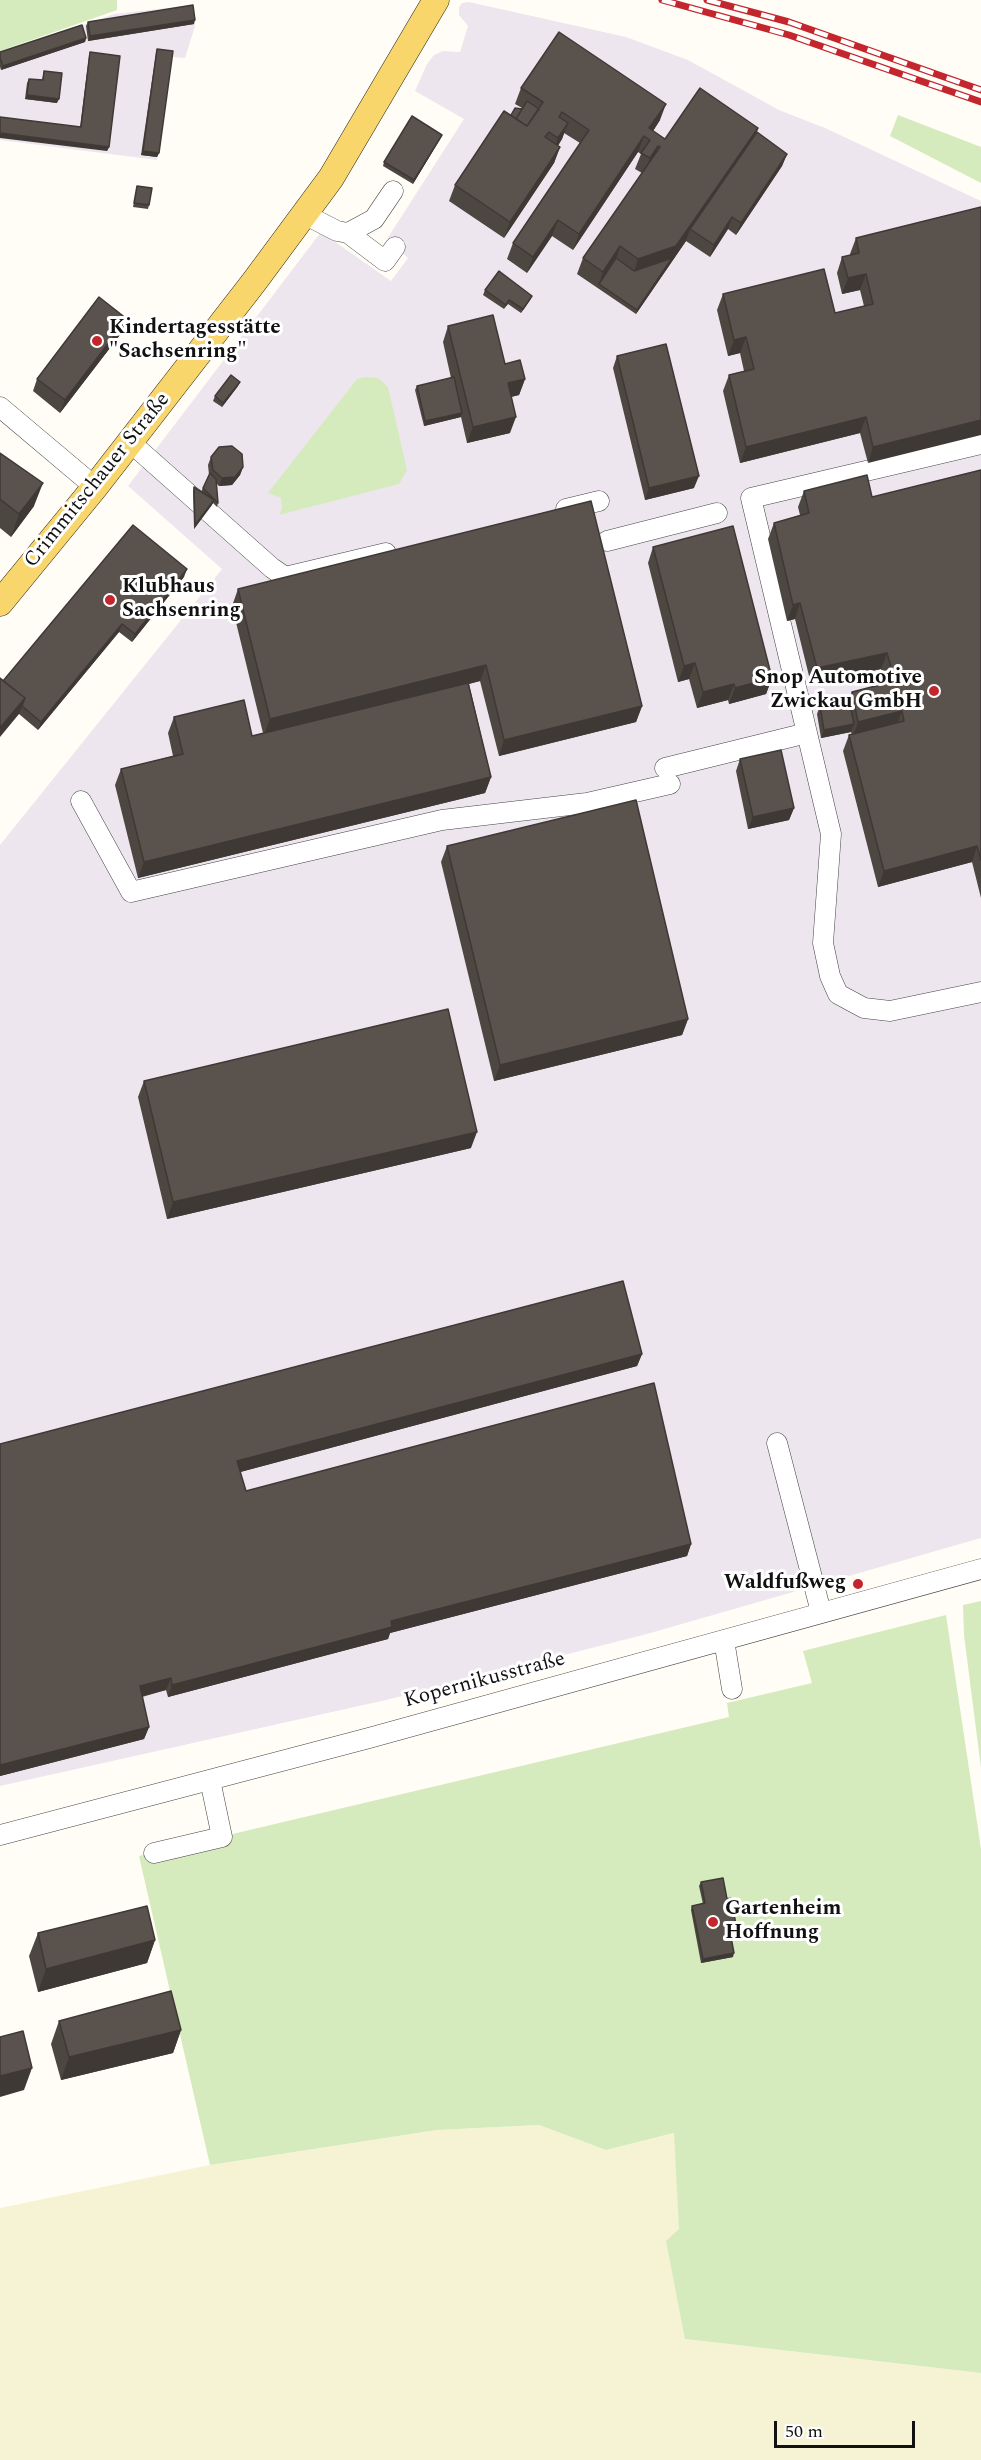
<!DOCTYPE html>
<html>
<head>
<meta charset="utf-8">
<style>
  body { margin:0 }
  #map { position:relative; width:981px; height:2460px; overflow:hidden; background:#fffdf5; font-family:Spectral,serif }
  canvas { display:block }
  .scale { position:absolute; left:774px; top:2421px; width:141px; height:27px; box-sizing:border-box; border:3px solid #111; border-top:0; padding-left:8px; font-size:18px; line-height:21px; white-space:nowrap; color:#111; -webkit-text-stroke:4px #fff; paint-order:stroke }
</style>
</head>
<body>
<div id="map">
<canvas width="981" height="2460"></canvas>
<div class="scale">50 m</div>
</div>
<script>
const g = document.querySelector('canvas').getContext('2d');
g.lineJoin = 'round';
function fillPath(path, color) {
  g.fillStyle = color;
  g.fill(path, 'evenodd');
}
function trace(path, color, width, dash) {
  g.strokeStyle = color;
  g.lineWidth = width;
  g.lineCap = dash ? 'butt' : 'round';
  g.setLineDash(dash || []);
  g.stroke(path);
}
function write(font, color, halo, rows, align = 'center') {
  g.font = font + ' Spectral,serif';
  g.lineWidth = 6;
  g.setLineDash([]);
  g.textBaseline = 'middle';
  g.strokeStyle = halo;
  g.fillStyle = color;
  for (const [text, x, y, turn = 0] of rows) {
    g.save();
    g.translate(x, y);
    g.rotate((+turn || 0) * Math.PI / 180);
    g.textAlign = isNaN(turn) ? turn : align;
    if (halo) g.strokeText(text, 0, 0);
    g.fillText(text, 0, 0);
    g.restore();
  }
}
const industrial = new Path2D(`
  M469,2L626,37L688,60L779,110L825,128L981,201V1538L647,1634L386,1700L0,1786V845L222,569L128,486L321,232L391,281L408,258L387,239L464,119L415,91L427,64L434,55L443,51L460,52L468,26L459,15V7L462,3Z
  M193,5L195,26L185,58L172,57L157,160L0,140V54L114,14Z`);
const farmland = new Path2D(`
  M539,2125L606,2150L675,2133L685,2339L981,2373V2460H0V2208L210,2165L437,2130Z`);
const green = new Path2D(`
  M0,0H117V10L0,51Z
  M898,115L981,147V183L890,136Z
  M366,377L378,378L388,387L407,470L399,484L279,515L282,508L281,498L268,493L357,379Z
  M981,1601V1768L964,1635L963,1605Z
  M946,1615L981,1849V2373L685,2339L666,2241L679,2229L674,2133L606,2150L539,2125L437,2130L210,2165L139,1856L729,1717L727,1703L812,1683L803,1651Z`);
const minor = new Path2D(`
  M304,214L337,231L348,233L374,219L393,191
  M348,233L385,261L395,247
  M0,407L95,487
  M130,442L272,568L285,577L386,553
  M981,444L751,498L831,834L823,943L830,976L838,994L864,1008L890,1011L981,992
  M566,509L599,501
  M607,541L717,513
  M665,768L807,733
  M81,801L131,892L442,820L587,803L670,784
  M777,1443L821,1612
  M724,1640L732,1689
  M0,1835L369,1738L981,1569
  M154,1853L222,1837L210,1780`);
const major = new Path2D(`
  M0,603L95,487L254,282L331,178L436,0`);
const rail = new Path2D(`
  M662,0L789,35L981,102
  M707,0L789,22L981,90`);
const wall = new Path2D(`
  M88,22L194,24L88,41L86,26Z
  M86,38L85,42L1,70L0,67V52Z
  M157,49L159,153L157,157L141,155L156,53Z
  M90,52L109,147L107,151L80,127L89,56Z
  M44,71L57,103L25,99L27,83L29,79L42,80Z
  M521,88L660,120L653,131L665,139L758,128L757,132L787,154L782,166L736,235L728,229L710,257L686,241L636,314L577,274L583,258L642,173L635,169L641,154L638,152L573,250L552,236L527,273L507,259L513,243L580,143L564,133L562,139L558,146L560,147L554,163L504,238L449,201L455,185L511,115L522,108L515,104Z
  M440,139L413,184L383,166L384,162Z
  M137,186L149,205L148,209L133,207Z
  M981,207L868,463L860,433L740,463L723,391L729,375L744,371L740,353L728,356L717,310L723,294L835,313L864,306L860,290L842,294L837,273L842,257L850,255V254L856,238Z
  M485,290L532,296L530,300L521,313L508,304L504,309L483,295Z
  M448,326L525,379L519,395L511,397L510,433L467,443L461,417L424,426L415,390L417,386L451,378L443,342Z
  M123,331L60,413L33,391L37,379Z
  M617,356L694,488L645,500L613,368Z
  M238,386L222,407L213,401L215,396Z
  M0,453L34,506L11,537L0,528Z
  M211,457L243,467L240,475L232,485L219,486L216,483L218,503L217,507L213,503L194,529L193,491L194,487L201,492L209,475L208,465Z
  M981,470V898L972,862L878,887L843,751L849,735H852L851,732L821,738L817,714L820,706L849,700L852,692L885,684L881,669L811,684L795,619L787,621L768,539L774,523L800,515L798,507L804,491L872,497Z
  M653,547L772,678L766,694L729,704L728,700L697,708L689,679L678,682L648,563Z
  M184,577L132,642L119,632L38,730L19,714L3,681Z
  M238,589L642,706L636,722L499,756L480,681L469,684L491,777L485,793L138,878L115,785L121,769L173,756L168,733L174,717L252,736L263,733L232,606Z
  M740,759L794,808L789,820L748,829L736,771Z
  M447,846L688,1019L682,1035L494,1081L441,862Z
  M144,1081L471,1148L167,1219L138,1097Z
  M642,1354L637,1366L240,1472L246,1491L691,1544L687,1556L390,1633L388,1639L168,1697L166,1690L142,1697L149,1727L144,1739L0,1776V1444Z
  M701,1882L727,1899L737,1930L736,1934L731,1935L733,1957L701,1963L691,1910L692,1906L703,1904L699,1886Z
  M38,1933L155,1940L147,1963L38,1992L29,1956Z
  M59,2021L181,2030L173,2053L61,2080L51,2044Z`);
const shadedWall = new Path2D(`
  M195,20L194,24L88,41L90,36Z
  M86,38L85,42L1,70L3,66Z
  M27,95L59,99L57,103L25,99Z
  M666,104L660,120L648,139L649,128Z
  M568,123L562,139L552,154L558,138Z
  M758,128L752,144L690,229L686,241L636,314L637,310L633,275L638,259Z
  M0,133L109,147L107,151L0,138Z
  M442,135L440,139L413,184L414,180Z
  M644,136L638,152L573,250L579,234Z
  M658,146L652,162L644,174L650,158Z
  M560,147L554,163L504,238L510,222Z
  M143,151L159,153L157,157L141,155Z
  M787,154L782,166L736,235L741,223Z
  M732,217L728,229L710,257L714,245Z
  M558,220L552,236L527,273L533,257Z
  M620,246L615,263L599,284L603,272Z
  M866,274L860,290L842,294L848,278Z
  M532,296L530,300L521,313L523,309Z
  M127,319L123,331L60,413L65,400Z
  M746,337L740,353L728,356L734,340Z
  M525,379L519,395L502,399L508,383Z
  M240,382L238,386L222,407L223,403Z
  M462,413L461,417L424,426L425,421Z
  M516,417L510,433L467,443L473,427Z
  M866,417L860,433L740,463L746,447Z
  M981,420V435L868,463L873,447Z
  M243,467L240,475L232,485L219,486L222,478Z
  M699,476L694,488L645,500L649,488Z
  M43,483L34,506L11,537L19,514Z
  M214,500L212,505L194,529L195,525Z
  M187,569L184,577L132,642L135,634Z
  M800,603L795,619L787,621L793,605Z
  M122,624L119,632L38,730L41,722Z
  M887,653L881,669L811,684L817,668Z
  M695,663L689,679L678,682L684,666Z
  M486,665L480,681L264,735L270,719Z
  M772,678L766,694L729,704L735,688Z
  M734,684L728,700L697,708L703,692Z
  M25,698L19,714L0,737V728Z
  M642,706L636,722L499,756L504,740Z
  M902,711L896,727L852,738L858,722Z
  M854,724L851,732L821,738L824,730Z
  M491,777L485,793L138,878L144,862Z
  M794,808L789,820L748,829L753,817Z
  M977,846L972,862L878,887L884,871Z
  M688,1019L682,1035L494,1081L500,1065Z
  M477,1132L471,1148L167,1219L173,1202Z
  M642,1354L637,1366L233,1474L237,1461Z
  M691,1544L687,1556L390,1633L388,1639L168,1697L172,1685L391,1621Z
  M171,1678L166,1690L135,1698L140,1686Z
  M149,1727L144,1739L0,1776V1765Z
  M737,1930L736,1934L728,1936L730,1932Z
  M155,1940L147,1963L38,1992L46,1969Z
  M734,1953L733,1957L701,1963L703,1959Z
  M181,2030L173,2053L61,2080L69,2057Z
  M32,2068L24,2090L0,2097V2076Z`);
const building = new Path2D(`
  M193,5L195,20L90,36L88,22Z
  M82,25L86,38L3,66L0,58V52Z
  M559,32L666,104L649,128L665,139L700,88L758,128L676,246L638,259L620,246L603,272L583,258L660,147L658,146L650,158L641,153L650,140L644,136L579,234L558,220L533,257L513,243L589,130L562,112L559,117L568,123L558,138L549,132L545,137L560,147L510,222L455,185L504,111L527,126L543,102L521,88Z
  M157,49L173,51L159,153L143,151Z
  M90,52L120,56L109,147L0,133V117L81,127Z
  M44,71L62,73L59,99L27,95L29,79L43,80Z
  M527,101L539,109L527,126L516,119Z
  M515,108L522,109L516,119L511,115Z
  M412,116L442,135L414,180L384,162Z
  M757,132L787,154L741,223L732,217L714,245L690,229Z
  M137,186L152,188L149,205L134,203Z
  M981,207V420L873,447L866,417L746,447L729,375L754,369L746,337L734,340L723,294L824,269L835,313L873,304L866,274L848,278L842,257L859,253L856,238Z
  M616,258L634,271L672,258L637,310L599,284Z
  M499,271L532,296L523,309L509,300L506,305L485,290Z
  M99,297L127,319L65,400L37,379Z
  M493,315L505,364L520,360L525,379L508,383L516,417L473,427L448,326Z
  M666,344L699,476L649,488L617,356Z
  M231,375L240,382L223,403L215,396Z
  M454,377L462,413L425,421L417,386Z
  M232,446L242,454L243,467L235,477L222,478L213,470L211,457L219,447Z
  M0,453L43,483L19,514L0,499Z
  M981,470V860L977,846L884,871L849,735L904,721L902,711L858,722L852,692L895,681L887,653L817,668L800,603L793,605L774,523L809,513L804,491L867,475L872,497Z
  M210,473L216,479L218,503L203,488Z
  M194,487L214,500L195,525Z
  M591,501L642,706L504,740L486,665L270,719L238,589Z
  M133,525L187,569L135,634L122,624L41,722L22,706L25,698L3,681Z
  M733,526L772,678L735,688L734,684L703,692L695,663L684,666L653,547Z
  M0,678L25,698L0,728Z
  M468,683L491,777L144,862L121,769L183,754L174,717L244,700L252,736Z
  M849,700L854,724L824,730L820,706Z
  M781,750L794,808L753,817L740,759Z
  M636,800L688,1019L500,1065L447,846Z
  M448,1009L477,1132L173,1202L144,1081Z
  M623,1281L642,1354L237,1461L246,1491L654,1383L691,1544L391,1621L392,1627L172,1685L171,1678L140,1686L149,1727L0,1765V1444Z
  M723,1878L727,1899L731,1898L737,1930L730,1932L734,1953L703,1959L692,1906L705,1903L701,1882Z
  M147,1906L155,1940L46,1969L38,1933Z
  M171,1991L181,2030L69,2057L59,2021Z
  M23,2031L32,2068L0,2076V2037Z`);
const markers = [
  [97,341,6,"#c4262e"],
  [110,600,6,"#c4262e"],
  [934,691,6,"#c4262e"],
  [858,1584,6,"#c4262e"],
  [713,1922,6,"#c4262e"]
];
const poiNames = [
  ["Kindertagesstätte",109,329],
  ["\"Sachsenring\"",109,353],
  ["Klubhaus",122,588],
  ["Sachsenring",122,612],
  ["Snop Automotive",922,679,"right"],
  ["Zwickau GmbH",922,703,"right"],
  ["Waldfußweg",846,1584,"right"],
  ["Gartenheim",725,1910],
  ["Hoffnung",725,1934]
];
const streetNames = [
  ["Crimmitschauer Straße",98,481,-51],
  ["Kopernikusstraße",485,1681,-15]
];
fillPath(industrial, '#eee6ef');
fillPath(farmland, '#f6f3d4');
fillPath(green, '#d5ebbd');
trace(minor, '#444', 21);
trace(major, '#222', 27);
trace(minor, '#fff', 20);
trace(major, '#f9d66b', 26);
trace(rail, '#c4262e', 7);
trace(rail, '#fff', 4.5, [14]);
fillPath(wall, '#4d4742');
fillPath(shadedWall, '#3f3936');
fillPath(building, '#5a524d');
trace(building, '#3f3936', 1.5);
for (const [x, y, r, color] of markers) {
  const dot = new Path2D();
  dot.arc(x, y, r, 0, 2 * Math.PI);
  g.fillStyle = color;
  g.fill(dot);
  trace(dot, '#fff', 2);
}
write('bold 21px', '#111', '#fff', poiNames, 'left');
write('21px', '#111', '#fff', streetNames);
</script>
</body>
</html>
